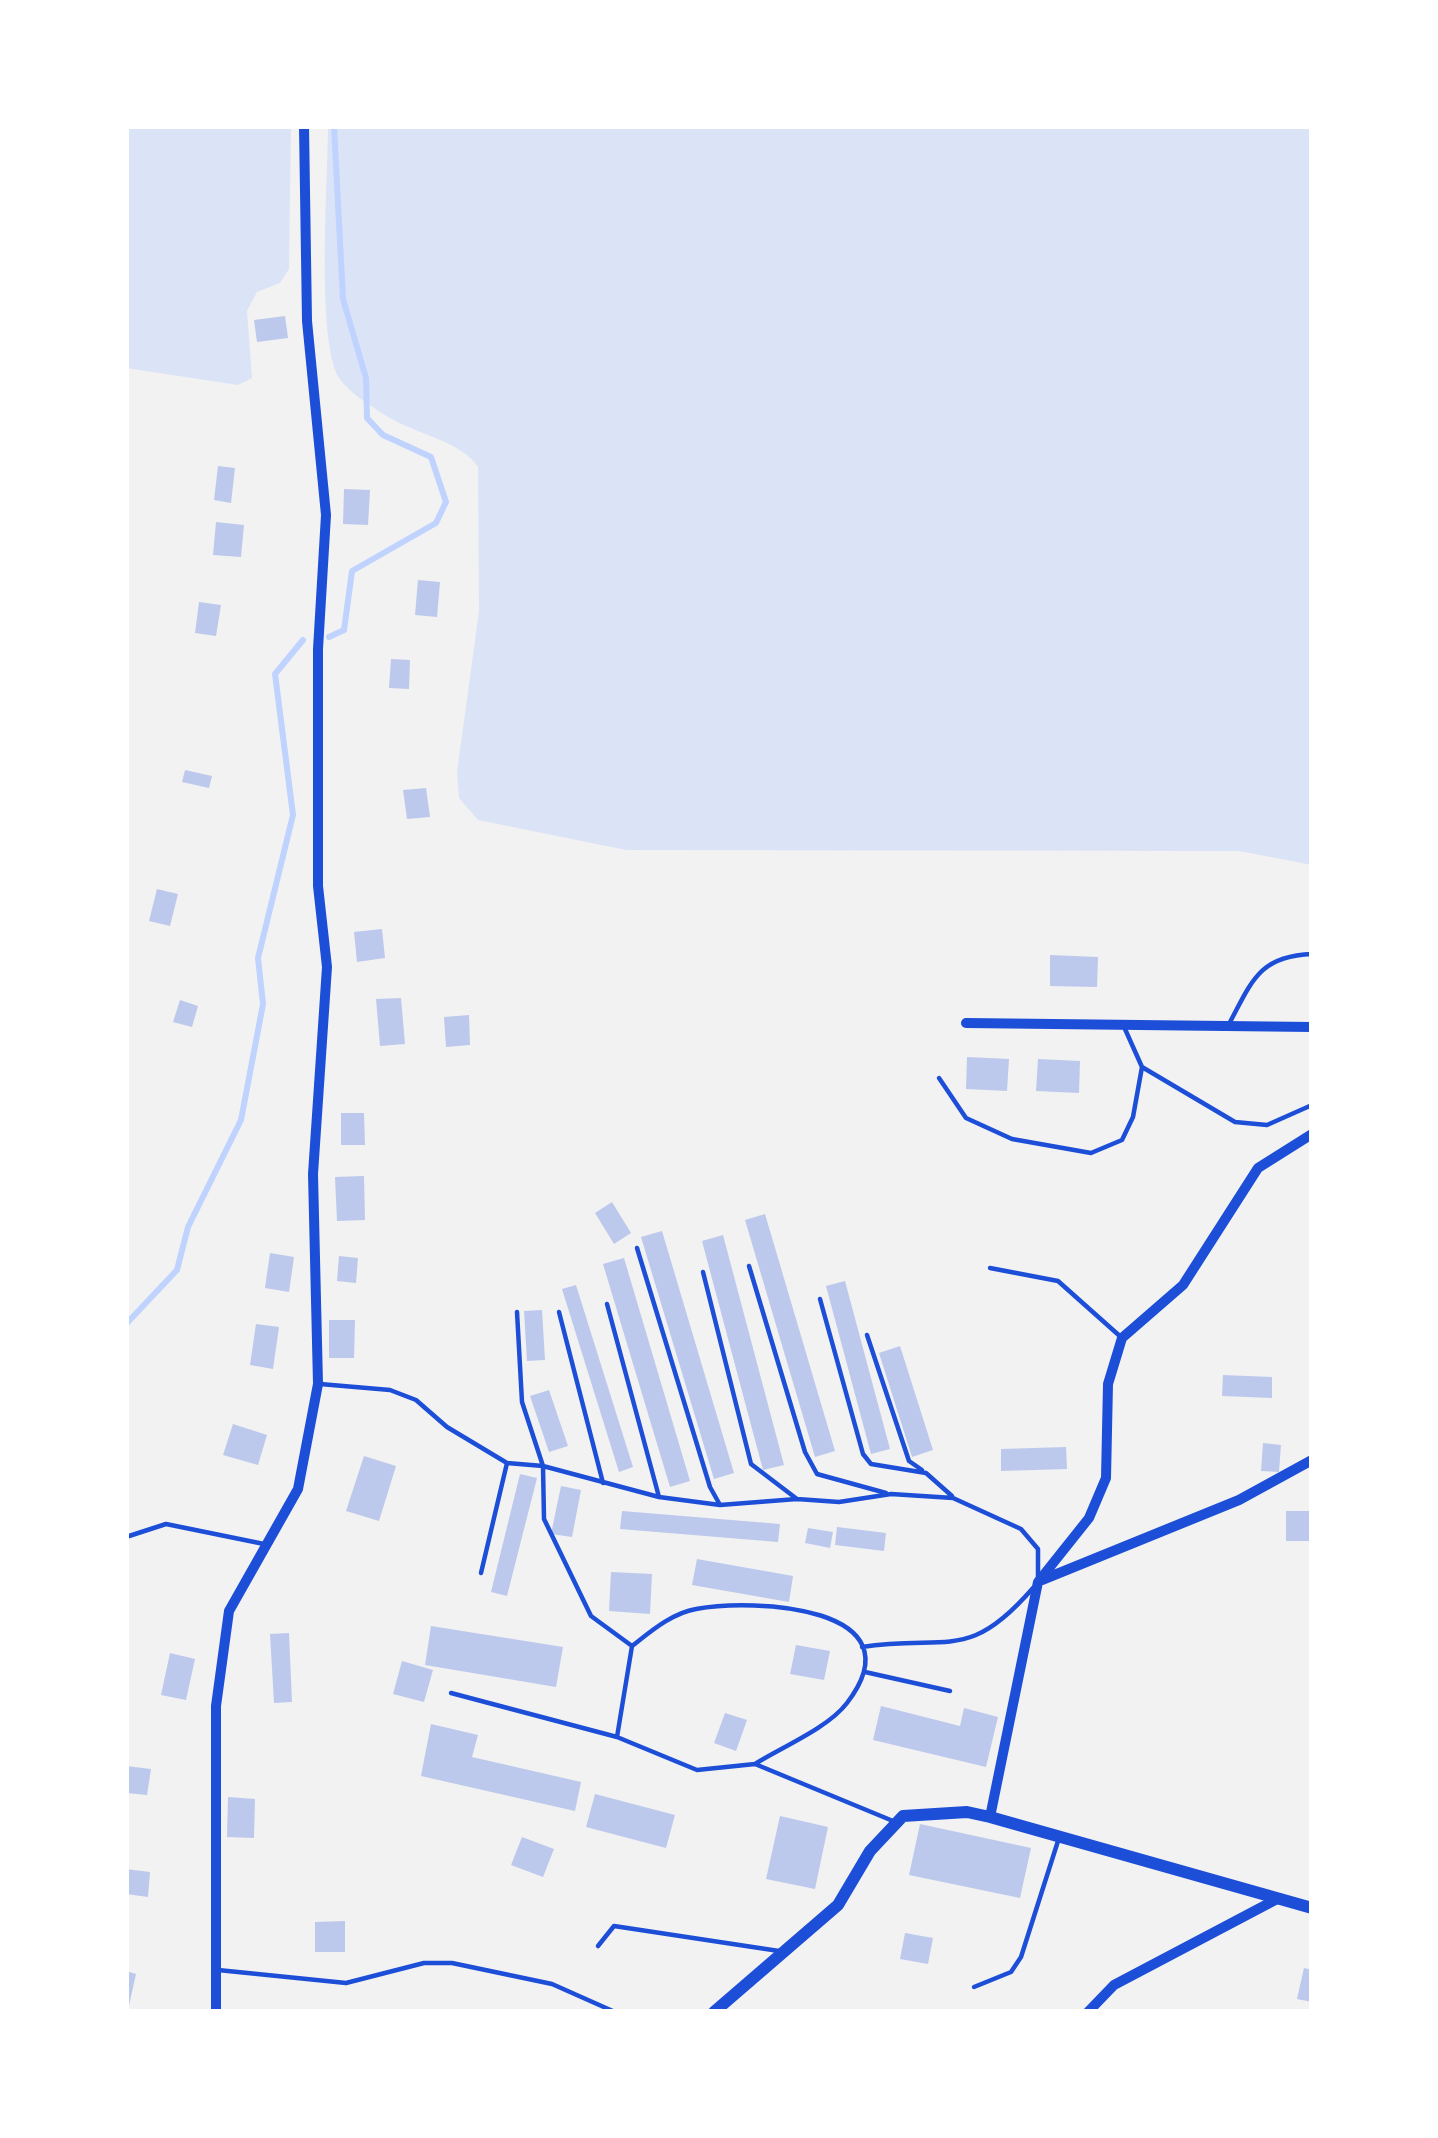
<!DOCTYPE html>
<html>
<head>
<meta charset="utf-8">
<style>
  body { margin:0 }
  #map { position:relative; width:1438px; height:2138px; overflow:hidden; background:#f2f2f2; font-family:Lato,sans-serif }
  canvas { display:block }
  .frame { position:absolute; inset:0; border:129px solid #fff; pointer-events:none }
</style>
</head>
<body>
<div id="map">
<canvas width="1438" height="2138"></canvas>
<div class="frame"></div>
</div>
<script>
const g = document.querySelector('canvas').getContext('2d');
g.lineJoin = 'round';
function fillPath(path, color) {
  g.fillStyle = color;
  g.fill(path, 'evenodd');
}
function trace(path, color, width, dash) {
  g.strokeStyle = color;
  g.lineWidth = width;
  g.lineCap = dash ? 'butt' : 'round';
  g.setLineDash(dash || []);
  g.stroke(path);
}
const green = new Path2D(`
  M126,126H291L289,269L280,283L257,292L247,311L252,378L238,385L126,368Z
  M328,126H1312V865L1239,851L626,850L478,820L459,798L457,772L479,611L478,467C462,442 417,434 390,418C375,409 348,392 339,378C316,341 328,176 328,126Z`);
const stream = new Path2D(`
  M329,637L344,630L352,571L436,523L446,502L431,457L383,435L367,418L366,378L343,299L334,126
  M126,1324L177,1270L188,1227L241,1120L263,1004L258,958L293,815L275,674L303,640`);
const building = new Path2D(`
  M285,316L288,338L257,342L254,320Z
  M218,466L235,468L231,503L214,500Z
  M344,489L370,490L368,525L343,524Z
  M216,522L244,525L241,557L213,555Z
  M418,580L440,582L437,617L415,615Z
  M199,602L221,605L216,636L195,633Z
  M391,659L410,660L409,689L389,688Z
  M185,770L212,776L209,788L182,782Z
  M426,788L430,817L407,819L403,790Z
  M157,889L178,894L170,926L149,921Z
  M382,929L385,958L357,962L354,932Z
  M1050,955L1098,957L1097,987L1050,986Z
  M401,998L405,1044L380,1046L376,999Z
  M180,1000L198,1006L192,1027L173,1022Z
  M469,1015L470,1045L446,1047L444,1017Z
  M967,1057L1009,1059L1007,1091L966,1089Z
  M1038,1059L1080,1061L1079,1093L1036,1091Z
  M341,1113H364L365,1145H341Z
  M364,1176L365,1220L337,1221L335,1177Z
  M612,1202L631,1233L614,1244L595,1213Z
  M765,1214L835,1451L815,1457L745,1220Z
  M662,1231L734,1473L714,1479L641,1237Z
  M723,1235L784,1465L763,1470L702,1241Z
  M270,1253L294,1257L289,1292L265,1288Z
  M339,1256L358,1258L356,1283L337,1281Z
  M624,1258L690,1481L670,1487L603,1264Z
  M845,1281L890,1449L871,1454L826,1286Z
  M576,1285L633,1467L619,1472L562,1289Z
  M542,1310L545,1360L527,1361L524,1311Z
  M329,1320H355L354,1358H329Z
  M256,1324L279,1327L273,1369L250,1365Z
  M900,1346L933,1450L912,1457L879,1353Z
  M1223,1375L1272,1377V1398L1222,1396Z
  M549,1390L568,1446L549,1452L530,1396Z
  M233,1424L267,1435L258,1465L223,1455Z
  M1263,1443L1281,1445L1279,1472L1261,1471Z
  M1066,1447L1067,1469L1001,1471V1449Z
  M364,1456L396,1466L379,1521L346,1511Z
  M520,1474L537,1478L507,1596L491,1592Z
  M561,1486L581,1490L572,1537L551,1534Z
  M622,1511L780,1524L778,1542L620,1529Z
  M1286,1511H1312V1541H1286Z
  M837,1527L886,1533L884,1551L835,1545Z
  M808,1528L833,1532L830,1548L805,1543Z
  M697,1559L793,1576L789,1602L692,1585Z
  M611,1572L652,1574L650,1614L609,1611Z
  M431,1626L563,1647L556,1687L425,1665Z
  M289,1633L292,1702L274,1703L270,1634Z
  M796,1645L830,1651L824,1680L790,1674Z
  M170,1653L195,1659L186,1700L161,1695Z
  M402,1661L433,1670L424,1702L393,1694Z
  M881,1706L960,1726L964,1708L998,1717L986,1767L873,1740Z
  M725,1713L747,1720L736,1751L714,1743Z
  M431,1724L478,1735L472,1757L581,1782L575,1811L421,1776Z
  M126,1766L151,1769L147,1795L126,1793Z
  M595,1794L675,1815L666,1848L586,1827Z
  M228,1797L255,1799L254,1838L227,1837Z
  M780,1816L828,1827L815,1889L766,1879Z
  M920,1824L1031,1848L1020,1898L909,1875Z
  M522,1837L554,1849L543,1877L511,1865Z
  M126,1869L150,1872L148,1897L126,1894Z
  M345,1921V1952H315V1922Z
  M905,1933L933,1938L928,1964L900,1959Z
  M1304,1968L1312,1970V2002L1297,1999Z
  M126,1971L136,1974L128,2010L126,2009Z`);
const service = new Path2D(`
  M1229,1024C1252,981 1259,956 1312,954
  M1125,1029L1142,1067L1235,1122L1267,1125L1312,1105
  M939,1078L966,1118L1012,1139L1091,1153L1122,1140L1133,1117L1142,1067
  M637,1248L710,1487L720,1505
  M749,1266L805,1452L817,1474L886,1493
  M990,1268L1058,1281L1122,1338
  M703,1272L751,1464L797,1499
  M820,1299L863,1454L871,1464L926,1473L952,1496
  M607,1304L659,1497
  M517,1312L522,1402L543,1466L544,1519L591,1616L632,1646
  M559,1312L603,1483
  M867,1335L909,1461L922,1470
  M320,1384L390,1390L416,1400L447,1427L507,1463L543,1466L659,1497L720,1505L797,1499L839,1502L891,1494L953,1498L1021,1529L1038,1549V1579
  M126,1537L166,1524L264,1544
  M481,1573L507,1463
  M862,1647C948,1634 968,1663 1033,1588
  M865,1672L950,1691
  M451,1693L617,1737L697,1770L755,1764L893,1821
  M617,1737L632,1646C650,1632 672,1613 696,1609C753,1598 921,1606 847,1703C828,1728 782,1747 755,1764
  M598,1946L614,1926L779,1951
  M218,1970L346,1983L424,1963H452L552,1984L615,2012
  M974,1987L1011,1972L1021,1957L1058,1841`);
const minor = new Path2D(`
  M966,1023L1312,1027
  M1042,1580L1239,1500L1312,1460
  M990,1817L1038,1582L1089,1518L1106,1478L1108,1384L1122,1338L1183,1285L1258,1168L1312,1134
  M216,2012V1706L229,1611L298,1489L318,1384L313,1174L327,967L318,886V649L326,515L307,321L304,126
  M1088,2012L1114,1985L1279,1898`);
const tertiary = new Path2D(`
  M714,2012L838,1905L870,1851L903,1816L967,1812L990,1817L1312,1908`);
fillPath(green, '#dbe4f7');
trace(stream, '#bfd3fe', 6);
fillPath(building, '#bdc9ec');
trace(service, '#1d4ed8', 4.5);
trace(minor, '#1d4ed8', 10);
trace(tertiary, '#1d4ed8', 12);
</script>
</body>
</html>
